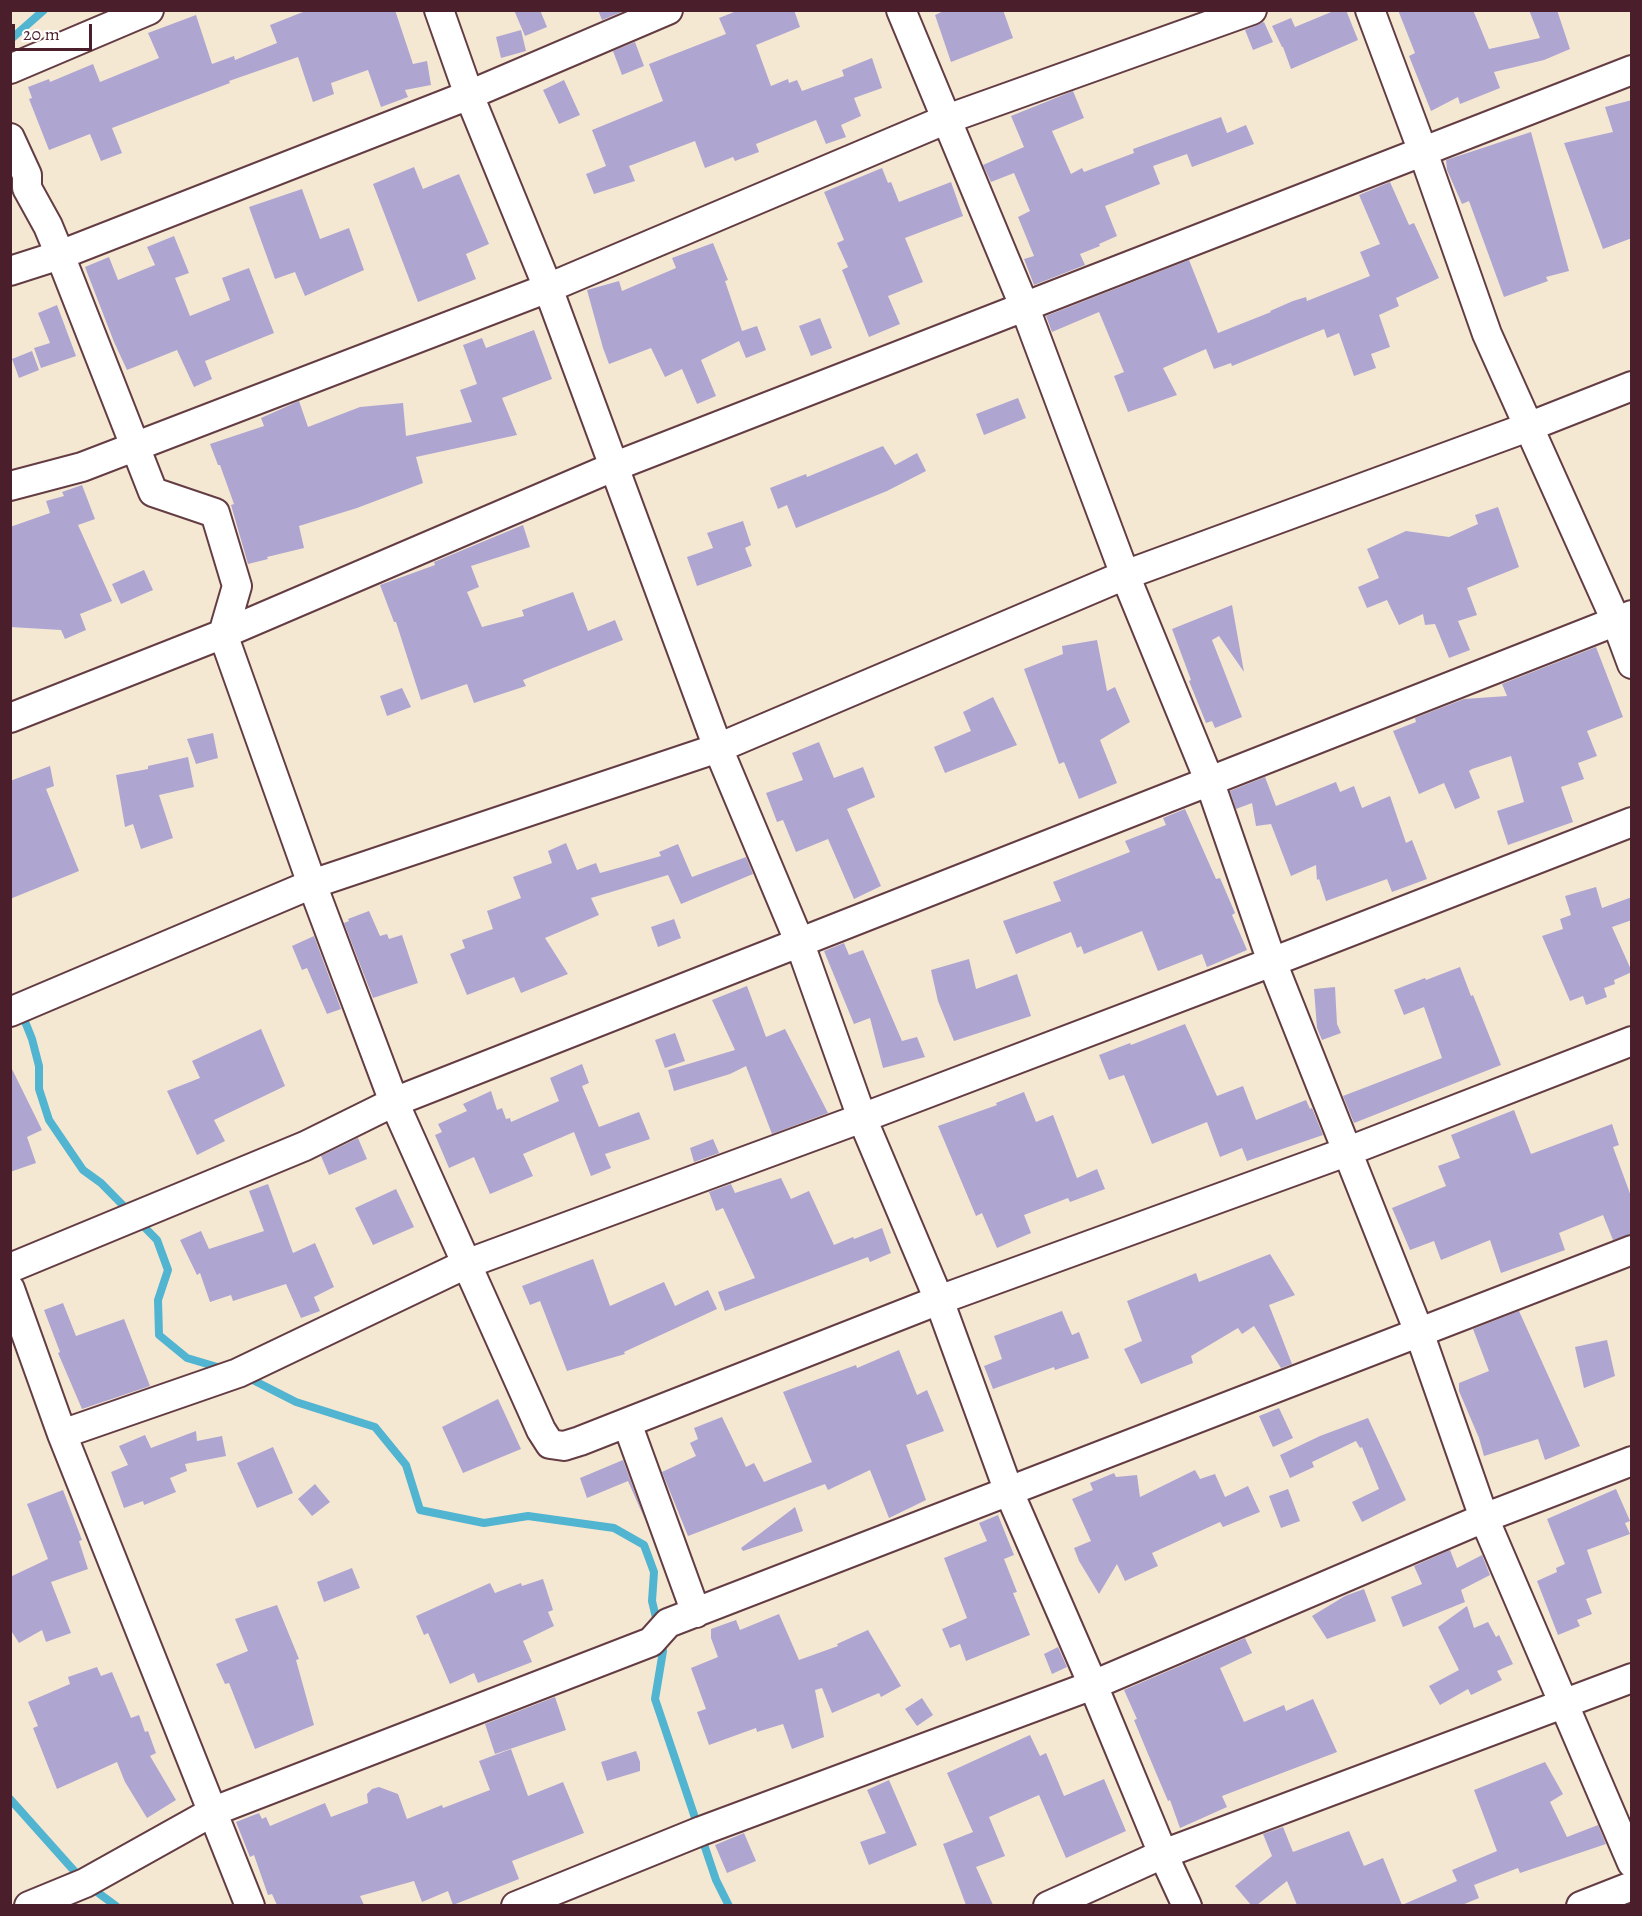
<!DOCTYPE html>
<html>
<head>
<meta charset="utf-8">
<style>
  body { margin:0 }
  #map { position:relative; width:1642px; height:1916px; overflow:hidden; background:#f5e8d3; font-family:Alegreya,serif }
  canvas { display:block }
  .frame { position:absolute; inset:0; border:12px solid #4a1f2b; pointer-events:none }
  .scale { position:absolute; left:12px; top:24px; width:80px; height:27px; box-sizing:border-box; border:3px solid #4a1f2b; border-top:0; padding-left:8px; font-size:18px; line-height:21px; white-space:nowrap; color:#4a1f2b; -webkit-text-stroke:4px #fff; paint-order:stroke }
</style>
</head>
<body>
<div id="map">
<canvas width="1642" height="1916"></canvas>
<div class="frame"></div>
<div class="scale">20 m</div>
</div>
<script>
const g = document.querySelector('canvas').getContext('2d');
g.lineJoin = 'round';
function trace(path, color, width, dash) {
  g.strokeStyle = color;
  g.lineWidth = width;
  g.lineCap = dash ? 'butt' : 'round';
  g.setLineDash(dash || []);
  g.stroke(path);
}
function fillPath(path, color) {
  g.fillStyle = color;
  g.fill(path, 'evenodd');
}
const stream = new Path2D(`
  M10,40L44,10
  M18,1014L24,1019L32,1039L39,1066V1089L49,1120L83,1170L101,1183L157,1240L168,1270L158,1300L159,1335L187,1358L224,1369
  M245,1376L296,1402L375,1427L406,1465L420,1510L484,1523L528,1516L614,1528L644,1545L654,1572L652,1601L658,1626
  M662,1641L663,1651L655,1699L716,1880L729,1906
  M10,1799L85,1883L116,1906`);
const building = new Path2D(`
  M308,10H395L413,64L427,61L431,85L405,90L408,97L381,107L368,70L331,83L334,94L313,102L298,57L229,81L230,83L112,128L122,153L101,161L90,134L49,150L29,99L32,98L28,87L49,79L50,82L93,64L100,82L159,58L148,33L196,15L212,64L234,56L235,60L277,43L270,25Z
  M514,10H540L547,27L525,36Z
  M598,10H624V11L602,20Z
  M739,10H794L800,27L756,45L771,86L788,79L789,83L797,80L802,91L844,76L842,70L872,58L882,88L854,98L861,116L841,125L846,137L826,144L816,120L756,144L759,152L735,161L733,157L705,168L695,141L629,166L635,181L594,194L586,174L606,166L592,130L663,101L649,64L726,34L719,18Z
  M946,10H1003L1013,38L951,62L935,15Z
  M1336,10H1346L1358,40L1291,69L1283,47H1282L1272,26L1291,18L1295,27Z
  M1398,10H1473L1489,49L1540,38L1529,10H1557L1570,49L1544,60L1494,72L1500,88L1460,104L1458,97L1431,111L1409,56L1415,53Z
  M1264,22L1273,42L1253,50L1245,30Z
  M521,30L526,51L501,58L496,37Z
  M635,42L644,66L622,75L613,51Z
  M564,80L580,115L559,124L543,90Z
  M1073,91L1084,118L1052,131L1071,174L1082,168L1084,172L1134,153L1133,149L1221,117L1227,133L1246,125L1254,144L1192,167L1187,154L1153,166L1160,184L1105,206L1117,236L1099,244L1100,246L1080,254L1085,265L1034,285L1024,259L1034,256L1018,217L1030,211L1014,173L991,182L983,165L1024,147L1011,116Z
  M1632,100V238L1603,249L1564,143L1613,132L1605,107Z
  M1531,132L1569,271L1546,277L1548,281L1504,297L1469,201L1462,204L1447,170L1446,160Z
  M414,167L423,189L459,174L489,244L466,254L476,279L418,302L373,184Z
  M882,168L888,183L891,182L899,202L951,182L963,216L905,238L923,282L888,296L900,324L869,337L842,270L848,267L837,243L844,240L824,192Z
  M1390,182L1409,225L1414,223L1439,278L1396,298L1399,306L1379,315L1390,347L1371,354L1376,368L1354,376L1339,333L1327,338L1324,329L1232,366L1231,363L1214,369L1206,349L1163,368L1177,395L1128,412L1114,376L1124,372L1099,312L1052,332L1046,316L1189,260L1218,333L1271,312L1270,311L1293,301L1306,297L1307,301L1370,276L1360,252L1380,244L1359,195Z
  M302,189L320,239L349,228L364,270L305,296L295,272L275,279L249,207Z
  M174,236L189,273L175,278L190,316L230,300L222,278L249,268L274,333L205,361L212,379L194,387L177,350L127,370L114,342L85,267L109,257L118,280L155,265L147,247Z
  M713,243L728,280L725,281L742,331L757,326L766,350L746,358L739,341L701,360L716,396L697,404L682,369L665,377L651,348L609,364L603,348L587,290L619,281L622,291L676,268L672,258Z
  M57,305L76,356L41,368L34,348L50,343L38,313Z
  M820,318L832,348L811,356L799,326Z
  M534,330L552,379L502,398L517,435L416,457L423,483L357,508L299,526L304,548L267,557L268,559L248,564L231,505L234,504L220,465H218L210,444L264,426L261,418L299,401L308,427L360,407L403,403L406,436L472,422L460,390L477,384L463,345L482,338L486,348Z
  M32,351L39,370L19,378L12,359Z
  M1018,398L1026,418L984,435L976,414Z
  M883,446L895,465L917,453L926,471L887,491L796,528L787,505L778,509L770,488L806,474L807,477Z
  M82,485L95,519L78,525L112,601L80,614L86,630L65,639L61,630L10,627V527L50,513L46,501L64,496L62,492Z
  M1498,507L1519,567L1467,588L1477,615L1458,621L1470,650L1449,658L1435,624L1425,625L1423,614L1399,625L1387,600L1367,608L1358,587L1379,578L1367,549L1406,531L1449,537L1478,524L1475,515Z
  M743,521L751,545L745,548L752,566L697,586L687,557L713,548L707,533Z
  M523,525L530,547L471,566L479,587L467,592L482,627L524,616L522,610L573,592L588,631L615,620L623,640L523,680L526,686L474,703L467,684L421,700L396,622H394L380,585L435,565L434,562Z
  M144,570L153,590L121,604L112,584Z
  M1232,605L1244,672L1219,636L1212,640L1242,717L1215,728L1212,721L1206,723L1189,681L1191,680L1172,629Z
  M1097,640L1107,691L1115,687L1130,722L1100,740L1117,783L1079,799L1064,762L1059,764L1024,669L1063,654L1062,646Z
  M1596,647L1623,717L1587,731L1597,756L1578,763L1584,779L1561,787L1573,822L1508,845L1497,811L1524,802L1511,756L1472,769L1469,771L1480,798L1455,809L1444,783L1419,794L1393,731L1416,722L1415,718L1464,699L1507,696L1502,684Z
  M402,688L411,707L387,716L380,696Z
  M993,697L1017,745L945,773L934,747L971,731L963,712Z
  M213,733L218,758L196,764L187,739Z
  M819,742L834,778L863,767L875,797L847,809L881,886L854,899L828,839L796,852L783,820L777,822L766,793L803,780L792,753Z
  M188,757L194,787L159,795L173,838L141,849L133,824L125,827L116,775L148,769V766Z
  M50,766L54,786L46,789L79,871L10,899V781Z
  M1265,777L1276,806L1336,782L1340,792L1354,786L1362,808L1390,796L1406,843L1412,840L1427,879L1392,892L1387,879L1326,901L1319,879L1317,880L1316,865L1291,876L1271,824L1256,826L1252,803L1236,809L1230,791Z
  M1185,809L1216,879L1220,878L1235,913L1232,915L1247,950L1207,967L1202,954L1158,971L1142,931L1084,954L1081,946L1077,948L1071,932L1016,954L1003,921L1061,901L1053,882L1130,852L1125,841L1166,825L1163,818Z
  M566,843L577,870L596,863L600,873L661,856L659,852L678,844L692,877L746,857L753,874L681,904L668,875L591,898L599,915L545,938L568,974L521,993L514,977L467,995L450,954L465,948L462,940L493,929L487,911L521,898L513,877L552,863L548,851Z
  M1596,887L1602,908L1632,897V920L1612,927L1632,972L1614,980L1615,984L1604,988L1607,997L1586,1005L1583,996L1570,1001L1542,936L1563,929L1560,919L1571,915L1565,896Z
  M369,911L380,936L387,934L389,939L402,935L418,983L373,998L344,923L349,921L348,919Z
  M674,919L681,938L658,947L651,927Z
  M314,936L341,1009L327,1014L307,968L302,970L292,946Z
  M844,943L849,955L863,950L902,1041L917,1037L925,1057L883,1068L870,1018L854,1024L824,951Z
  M969,959L976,989L1017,974L1031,1016L954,1041L938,1001L931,970Z
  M1460,967L1471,996L1473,995L1501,1065L1354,1123L1343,1096L1442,1058L1424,1007L1404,1015L1394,990L1425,978L1426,980Z
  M747,986L766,1037L785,1029L828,1113L772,1134L746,1066L730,1074L674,1091L668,1070L735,1050L712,1000Z
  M1335,987L1337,1024L1341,1033L1322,1040L1317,1028L1314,989Z
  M1185,1024L1217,1096L1243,1086L1256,1120L1306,1100L1310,1109L1312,1108L1323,1135L1247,1161L1242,1148L1220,1157L1207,1122L1152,1144L1124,1075L1109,1080L1099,1055L1130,1043L1131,1045Z
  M261,1029L285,1086L214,1120L225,1141L197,1155L167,1091L200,1078L192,1061Z
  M675,1033L685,1061L665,1068L655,1040Z
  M582,1064L589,1083L582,1086L599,1127L639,1112L650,1139L605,1154L611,1168L591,1176L574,1132L523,1154L533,1176L490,1194L474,1157L449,1168L435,1135L442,1132L438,1124L467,1111L463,1104L491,1091L497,1110L502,1108L506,1119L510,1118L511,1122L559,1101L550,1078Z
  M10,1065L42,1130L27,1137L36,1163L10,1172Z
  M1024,1092L1036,1122L1053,1115L1077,1178L1097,1169L1105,1189L1070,1202L1068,1198L1024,1215L1031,1233L997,1248L982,1213L976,1216L938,1126L997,1105L996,1103Z
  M1514,1110L1531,1154L1612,1124L1619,1145L1613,1147L1632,1199V1234L1613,1240L1603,1215L1559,1233L1565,1250L1501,1273L1490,1240L1441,1260L1434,1241L1410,1250L1392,1208L1446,1186L1438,1166L1460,1158L1451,1135Z
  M358,1138L367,1159L329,1175L321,1156Z
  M713,1139L719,1153L694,1162L690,1148Z
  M781,1178L791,1199L809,1191L834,1245L853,1237L854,1239L882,1228L891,1253L870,1262L868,1257L725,1311L718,1292L755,1278L723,1208L716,1211L709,1192L731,1184L735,1193Z
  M268,1184L293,1253L315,1243L334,1287L314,1297L320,1311L301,1318L286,1284L233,1301L231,1295L210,1302L200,1273L197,1275L180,1240L201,1231L209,1249L264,1231L249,1191Z
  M396,1189L414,1227L373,1245L355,1208Z
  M1270,1254L1295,1295L1269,1305L1292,1364L1281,1368L1254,1326L1242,1334L1238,1328L1191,1356L1193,1363L1141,1384L1124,1349L1142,1341L1127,1301L1196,1273L1199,1282Z
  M593,1259L610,1306L664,1282L675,1306L708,1290L717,1309L624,1352L625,1354L567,1371L540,1301L530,1305L522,1286Z
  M63,1303L76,1336L124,1319L150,1386L82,1409L58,1353L60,1352L44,1310Z
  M1062,1311L1072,1335L1079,1332L1089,1358L1055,1370L1054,1367L993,1389L984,1366L1002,1359L994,1336Z
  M1519,1311L1580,1446L1545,1460L1538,1439L1484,1456L1479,1438L1459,1391V1383L1489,1371L1473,1329Z
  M1607,1340L1615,1376L1584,1388L1575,1347Z
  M899,1350L917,1395L927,1390L944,1431L906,1445L926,1500L889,1518L870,1470L828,1490L825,1484L688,1536L662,1472L696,1456L690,1443L698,1439L694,1428L722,1417L746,1467L754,1463L764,1482L812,1462L783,1392L856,1365L857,1368Z
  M498,1399L521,1449L463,1473L442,1427Z
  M1279,1408L1293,1438L1273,1447L1259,1416Z
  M1368,1418L1406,1500L1362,1522L1352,1502L1379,1489L1362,1447L1360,1448L1356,1441L1312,1462L1314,1467L1290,1478L1280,1455L1320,1436Z
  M196,1431L197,1441L222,1436L226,1456L185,1464L187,1471L170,1478L176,1492L144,1505L143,1501L124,1508L111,1472L128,1465L119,1446L145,1435L151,1448Z
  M273,1447L293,1493L257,1508L237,1463Z
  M623,1460L646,1522L628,1481L587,1498L580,1478Z
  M1195,1470L1200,1479L1215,1474L1225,1497L1248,1486L1260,1512L1223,1527L1220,1522L1152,1553L1158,1566L1125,1581L1117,1564L1099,1594L1079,1561L1074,1548L1091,1541L1072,1499L1093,1490L1090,1483L1114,1473L1116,1477L1137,1475L1140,1497Z
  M315,1484L330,1502L312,1516L298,1499Z
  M1288,1489L1300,1521L1281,1528L1269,1496Z
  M1616,1489L1630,1521L1625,1523L1630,1534L1587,1550L1602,1593L1586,1599L1592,1614L1577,1620L1580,1626L1558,1635L1537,1581L1557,1572L1556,1568L1565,1564L1547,1519Z
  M63,1490L82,1540L79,1541L88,1569L51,1582L71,1633L46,1642L42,1630L19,1643L10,1629V1577L48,1559L27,1504Z
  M795,1507L803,1531L743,1551L741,1548Z
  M998,1515L1014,1555L1004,1559L1017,1592L1013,1593L1030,1635L966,1661L960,1644L950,1648L942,1629L967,1618L944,1558L987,1541L979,1523Z
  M1450,1550L1457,1568L1482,1555L1490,1575L1461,1590L1465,1602L1403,1627L1391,1597L1422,1584L1414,1566Z
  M352,1568L360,1588L324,1602L317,1582Z
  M543,1579L553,1610L548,1612L554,1626L523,1641L532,1662L478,1683L474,1673L450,1684L428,1633L424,1635L416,1616L490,1583L495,1593L521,1583L522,1586Z
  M1364,1589L1376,1621L1327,1639L1312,1616L1345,1596Z
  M277,1605L299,1659L296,1660L314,1725L255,1749L229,1683L225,1684L216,1664L248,1651L235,1619Z
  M1467,1606L1474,1628L1488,1622L1496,1637L1499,1635L1513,1664L1497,1671L1502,1680L1471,1695L1468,1689L1440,1705L1429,1686L1459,1670L1438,1627Z
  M779,1614L799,1660L838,1646L837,1644L868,1630L901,1686L881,1697L879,1693L832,1713L822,1688L815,1690L824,1737L792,1749L783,1724L757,1732L756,1728L709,1745L697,1712L706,1709L691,1668L718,1657L711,1638V1629L736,1620L740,1630Z
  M1245,1638L1252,1653L1220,1668L1244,1722L1284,1705L1286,1711L1313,1699L1337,1752L1222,1796L1227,1807L1180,1828L1170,1800L1168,1801L1148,1754L1134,1720L1137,1719L1124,1690Z
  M1058,1647L1067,1667L1052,1674L1044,1654Z
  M97,1667L101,1676L112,1672L131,1718L139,1715L145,1732L148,1731L156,1753L150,1756L176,1800L147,1818L125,1782L117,1762L57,1789L33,1728L38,1726L28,1702L70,1684L68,1677Z
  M555,1697L566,1730L495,1754L485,1724Z
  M922,1698L933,1715L917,1726L905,1709Z
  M1030,1735L1040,1756L1046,1753L1064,1796L1104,1779L1126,1831L1066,1858L1039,1795L989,1817L1005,1856L976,1867L993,1905H966L943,1844L973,1832L947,1773Z
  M511,1749L528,1796L563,1782L584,1833L512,1861L519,1879L453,1905L448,1891L422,1902L414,1881L360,1896L364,1905H277L272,1894L268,1895L254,1855L250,1857L236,1822L259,1813L262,1819L266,1817L270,1826L325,1803L331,1817L368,1803L367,1794L372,1789L379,1787L398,1794L407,1819L442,1805L443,1808L490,1790L479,1761Z
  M636,1751L640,1762V1771L607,1781L601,1762Z
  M1545,1762L1563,1794L1550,1802L1567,1837L1598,1825L1606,1844L1520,1873L1518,1868L1474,1885L1479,1898L1462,1905H1402L1457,1881L1452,1870L1497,1851L1474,1790Z
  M889,1780L917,1845L869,1865L860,1842L886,1833L867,1790Z
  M1283,1827L1293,1852L1349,1831L1364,1866L1383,1858L1402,1905H1297L1287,1881L1257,1905H1251L1235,1886L1272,1856L1263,1834Z
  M744,1833L756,1861L727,1873L715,1845Z`);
const street = new Path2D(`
  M439,10L469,95L548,288L718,748L799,941L862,1118L939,1300L1009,1492L1093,1685L1163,1854L1187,1906
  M901,10L1025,308L1125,575L1209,780L1272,962L1419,1332L1484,1518L1632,1863
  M1370,10L1423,152L1487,334L1616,621L1632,664
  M10,69L149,10
  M10,138L27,175V188L48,226L60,255L153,492L215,513L237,586L223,634L312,884L394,1102L533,1412L541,1430L550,1444L564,1446L580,1441L939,1300L1346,1152L1632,1041
  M10,271L60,255L469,95L668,10
  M10,486L82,467L548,288L947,119L1252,10
  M10,718L223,634L613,467L1632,70
  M10,1012L312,884L718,748L1125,575L1528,427L1632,386
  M10,1268L305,1146L394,1102L1632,615
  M10,1289L62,1434L250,1906
  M627,1423L696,1613
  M62,1434L238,1373L466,1264L862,1118L1272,962L1632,822
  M29,1906L85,1883L214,1811L651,1642L668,1623L1632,1250
  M516,1906L701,1831L1093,1685L1484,1518L1632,1461
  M1048,1906L1163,1854L1632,1678
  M1581,1906L1632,1886`);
trace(stream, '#51b4d0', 8);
fillPath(building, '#aea5d1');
trace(street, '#643d44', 32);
trace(street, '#fff', 28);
</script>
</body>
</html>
